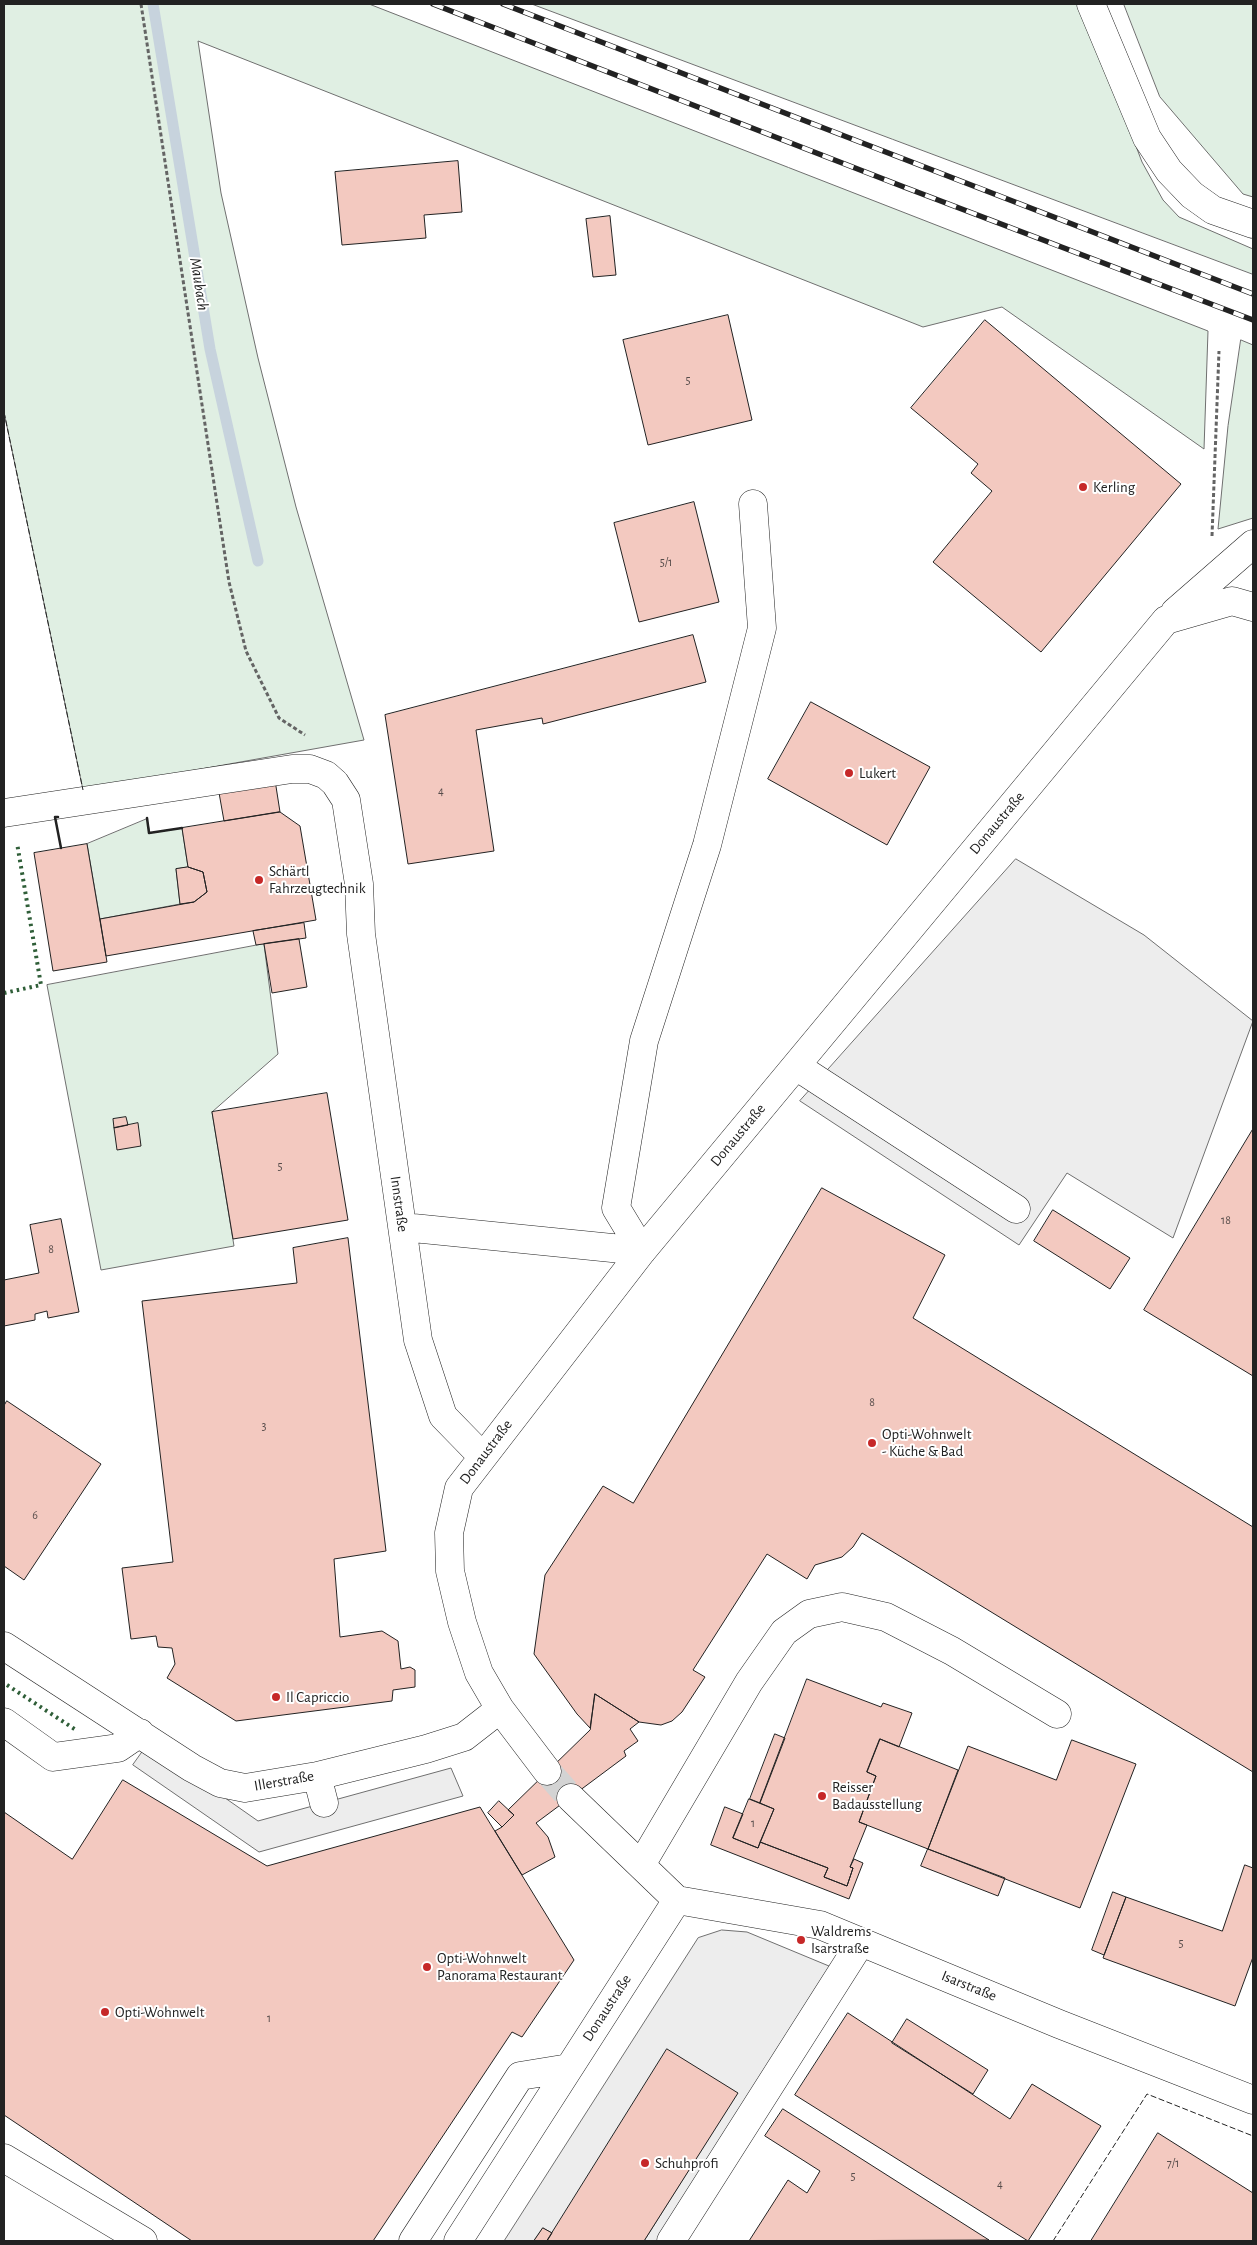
<!DOCTYPE html>
<html>
<head>
<meta charset="utf-8">
<style>
  body { margin:0 }
  #map { position:relative; width:1257px; height:2245px; overflow:hidden; background:#fff; font-family:"Alegreya Sans",sans-serif }
  canvas { display:block }
  .frame { position:absolute; inset:0; border:5px solid #222; pointer-events:none }
</style>
</head>
<body>
<div id="map">
<canvas width="1257" height="2245"></canvas>
<div class="frame"></div>
</div>
<script>
const g = document.querySelector('canvas').getContext('2d');
g.lineJoin = 'round';
function fillPath(path, color) {
  g.fillStyle = color;
  g.fill(path, 'evenodd');
}
function trace(path, color, width, dash) {
  g.strokeStyle = color;
  g.lineWidth = width;
  g.lineCap = dash ? 'butt' : 'round';
  g.setLineDash(dash || []);
  g.stroke(path);
}
function write(font, color, halo, rows, align = 'center') {
  g.font = font + ' "Alegreya Sans",sans-serif';
  g.lineWidth = 4;
  g.setLineDash([]);
  g.textBaseline = 'middle';
  g.strokeStyle = halo;
  g.fillStyle = color;
  for (const [text, x, y, turn = 0] of rows) {
    g.save();
    g.translate(x, y);
    g.rotate((+turn || 0) * Math.PI / 180);
    g.textAlign = isNaN(turn) ? turn : align;
    if (halo) g.strokeText(text, 0, 0);
    g.fillText(text, 0, 0);
    g.restore();
  }
}
const green = new Path2D(`
  M4,4H369L1208,331L1204,449L1002,307L923,327L198,41L221,193L258,358L296,507L364,740L83,790L4,412Z
  M532,4H1082L1142,162L1163,200L1179,217L1253,249V274Z
  M1124,4H1253V197L1243,194L1160,97Z
  M1241,340L1253,345V518L1218,529L1228,426Z
  M147,819L150,833L182,828L188,867L176,869L180,904L100,919L87,844Z
  M264,944L278,1054L212,1112L234,1246L101,1270L47,985Z`);
const parking = new Path2D(`
  M1016,859L1144,935L1253,1021L1173,1238L1067,1173L1019,1245L800,1101Z
  M148,1744L258,1821L451,1768L463,1796L259,1852L133,1765Z
  M722,1930L747,1932L841,1971L671,2241H644L737,2093L552,2233L543,2228L534,2241H504L698,1938Z`);
const stream = new Path2D(`
  M153,4L210,349L258,561`);
const building = new Path2D(`
  M458,161L462,212L424,215L426,238L342,245L335,172Z
  M610,216L616,275L593,277L586,219Z
  M728,315L752,420L648,445L623,340Z
  M985,320L1181,484L1041,652L933,562L992,491L971,473L978,464L911,408Z
  M694,502L719,602L639,622L614,523Z
  M693,635L706,682L543,724L542,718L476,730L494,851L408,864L385,715Z
  M811,702L930,767L887,845L768,779Z
  M275,780L280,812L224,821L218,787Z
  M280,812L300,826L316,920L106,956L100,919L194,902L207,892L203,872L188,867L182,828Z
  M87,844L107,962L53,971L34,853Z
  M188,867L203,872L207,892L194,902L180,904L176,869Z
  M304,923L306,938L256,945L253,931Z
  M299,939L307,987L272,993L264,944Z
  M327,1093L348,1220L233,1239L212,1112Z
  M126,1117L128,1125L114,1128L113,1119Z
  M138,1123L141,1146L117,1150L114,1128Z
  M1253,1129V1376L1144,1310Z
  M822,1188L945,1255L913,1318L1253,1527V1772L862,1533L853,1547L842,1557L815,1565L807,1579L767,1554L693,1670L705,1677L682,1712L672,1721L661,1725L639,1722L595,1694L590,1728L577,1714L534,1654L545,1575L603,1486L633,1503Z
  M1053,1210L1130,1258L1110,1289L1034,1241Z
  M61,1219L79,1312L48,1318L47,1311L35,1314V1320L4,1326V1280L39,1273L30,1225Z
  M348,1238L386,1551L334,1559L340,1637L382,1631L398,1641L401,1669L410,1667L415,1670V1687L393,1690L392,1701L236,1721L167,1678L175,1664L172,1648L158,1647L156,1636L131,1639L122,1568L173,1562L142,1301L297,1283L293,1248Z
  M7,1401L101,1464L24,1580L4,1566V1406Z
  M807,1679L881,1707L883,1703L912,1713L899,1747L880,1739L867,1772L876,1776L859,1822L867,1825L850,1867L853,1868L847,1886L824,1877L828,1868L760,1842L774,1809L760,1803Z
  M595,1694L639,1722L630,1729L638,1741L624,1751L626,1756L536,1823L548,1837L555,1857L522,1875L495,1831L502,1827L514,1815L508,1810L590,1730Z
  M775,1734L785,1738L760,1803L750,1799Z
  M880,1739L958,1770L928,1849L859,1822L876,1776L867,1772Z
  M1072,1740L1136,1764L1080,1908L928,1849L968,1746L1056,1780Z
  M123,1780L267,1866L480,1807L574,1960L522,2037L512,2032L373,2241H192L4,2115V1812L72,1859Z
  M749,1799L774,1809L758,1848L733,1838Z
  M499,1801L514,1815L502,1827L488,1813Z
  M725,1807L743,1814L733,1838L758,1848L760,1842L828,1868L824,1877L847,1886L853,1868L850,1867L854,1859L863,1863L849,1899L711,1845Z
  M928,1849L1005,1878L998,1896L921,1866Z
  M1245,1865L1253,1868V1957L1235,2006L1103,1958L1126,1897L1222,1931Z
  M1113,1892L1126,1897L1104,1955L1092,1950Z
  M848,2013L1010,2119L1032,2084L1101,2126L1028,2241L795,2095Z
  M907,2019L988,2070L973,2094L892,2043Z
  M667,2049L738,2093L644,2241H547Z
  M783,2109L989,2240L749,2241L788,2180L807,2193L820,2171L765,2136Z
  M1158,2133L1253,2193V2241H1091Z
  M543,2228L552,2233L547,2241H534Z`);
const minorTunnel = new Path2D(`
  M547,1771L571,1798`);
const path = new Path2D(`
  M141,4L229,582L246,651L279,718L305,735
  M1212,536L1219,351`);
const minor = new Path2D(`
  M1091,4L1147,138L1169,171L1192,195L1213,210L1253,224
  M1175,612L1253,544
  M4,813L292,769H310L326,775L335,783L346,800L359,884L361,934L418,1340L443,1416L482,1456
  M796,1066L1016,1209
  M403,1227L642,1251
  M642,1251L616,1208L644,1041L707,845L762,628L753,504
  M4,1646L192,1768L220,1783L245,1788L317,1776L426,1749L464,1737L500,1709
  M4,1722L53,1757L118,1748L140,1733
  M547,1771L500,1709L479,1673L462,1622L450,1571L449,1533L459,1488L642,1251L1166,620L1232,601L1253,607
  M317,1776L324,1803
  M571,1798L677,1900
  M641,1865L749,1682L784,1632L809,1614L842,1607L886,1617L952,1651L1057,1714
  M677,1900L820,1925L1059,2024L1253,2100
  M4,2158L143,2241
  M413,2241L520,2076L569,2068
  M458,2241L677,1900
  M671,2241L861,1942`);
const rail = new Path2D(`
  M433,4L904,187L1253,320
  M503,4L1253,294`);
const hedge = new Path2D(`
  M4,993L41,985L17,843
  M7,1685L76,1730`);
const fence = new Path2D(`
  M4,412L83,790
  M1053,2241L1147,2094L1253,2136`);
const wall = new Path2D(`
  M58,817H55L61,848
  M147,818L149,833L182,828`);
const markers = [
  [1083,487,5,"#c62828"],
  [849,773,5,"#c62828"],
  [259,880,5,"#c62828"],
  [872,1443,5,"#c62828"],
  [276,1697,5,"#c62828"],
  [822,1796,5,"#c62828"],
  [801,1940,5,"#c62828"],
  [427,1967,5,"#c62828"],
  [105,2012,5,"#c62828"],
  [645,2163,5,"#c62828"]
];
const numberNames = [
  ["5",688,380],
  ["5/1",666,562],
  ["4",441,791],
  ["5",280,1166],
  ["18",1226,1220],
  ["8",51,1249],
  ["8",872,1402],
  ["3",264,1426],
  ["6",35,1515],
  ["1",753,1823],
  ["5",1181,1943],
  ["1",269,2018],
  ["7/1",1173,2163],
  ["5",853,2176],
  ["4",1000,2184]
];
const poiNames = [
  ["Kerling",1093,487],
  ["Lukert",859,773],
  ["Schärtl",269,871],
  ["Fahrzeugtechnik",269,888],
  ["Opti-Wohnwelt",882,1434],
  ["- Küche & Bad",882,1451],
  ["Il Capriccio",286,1697],
  ["Reisser",832,1787],
  ["Badausstellung",832,1804],
  ["Waldrems",811,1931],
  ["Isarstraße",811,1948],
  ["Opti-Wohnwelt",437,1958],
  ["Panorama Restaurant",437,1975],
  ["Opti-Wohnwelt",115,2012],
  ["Schuhprofi",655,2163]
];
const streetNames = [
  ["Donaustraße",997,823,-50],
  ["Donaustraße",738,1135,-50],
  ["Innstraße",399,1204,82],
  ["Donaustraße",486,1452,-53],
  ["Illerstraße",284,1781,-10],
  ["Isarstraße",969,1986,22],
  ["Donaustraße",607,2008,-57]
];
const waterNames = [
  ["Maubach",199,284,81]
];
fillPath(green, '#e0efe3');
trace(green, '#6f6f6f', 1);
fillPath(parking, '#ededed');
trace(parking, '#6f6f6f', 1);
trace(stream, '#c7d3dd', 11);
fillPath(building, '#f3c9c0');
trace(building, '#222', 1);
trace(minorTunnel, '#d3d3d3', 28, [28, 14]);
trace(minor, '#222', 29);
trace(path, '#646464', 3, [4, 2.5]);
trace(minor, '#fff', 28);
trace(rail, '#222', 5.5);
trace(rail, '#fff', 4, [11]);
trace(hedge, '#2f5e38', 4, [2.5, 4]);
trace(fence, '#222', 1, [6, 2.5]);
trace(wall, '#222', 2.5);
for (const [x, y, r, color] of markers) {
  const dot = new Path2D();
  dot.arc(x, y, r, 0, 2 * Math.PI);
  g.fillStyle = color;
  g.fill(dot);
  trace(dot, '#fff', 2);
}
write('12px', '#564c4a', null, numberNames);
write('15px', '#222', '#fff', poiNames, 'left');
write('15px', '#222', '#fff', streetNames);
write('italic 16px', '#222', '#fff', waterNames);
</script>
</body>
</html>
